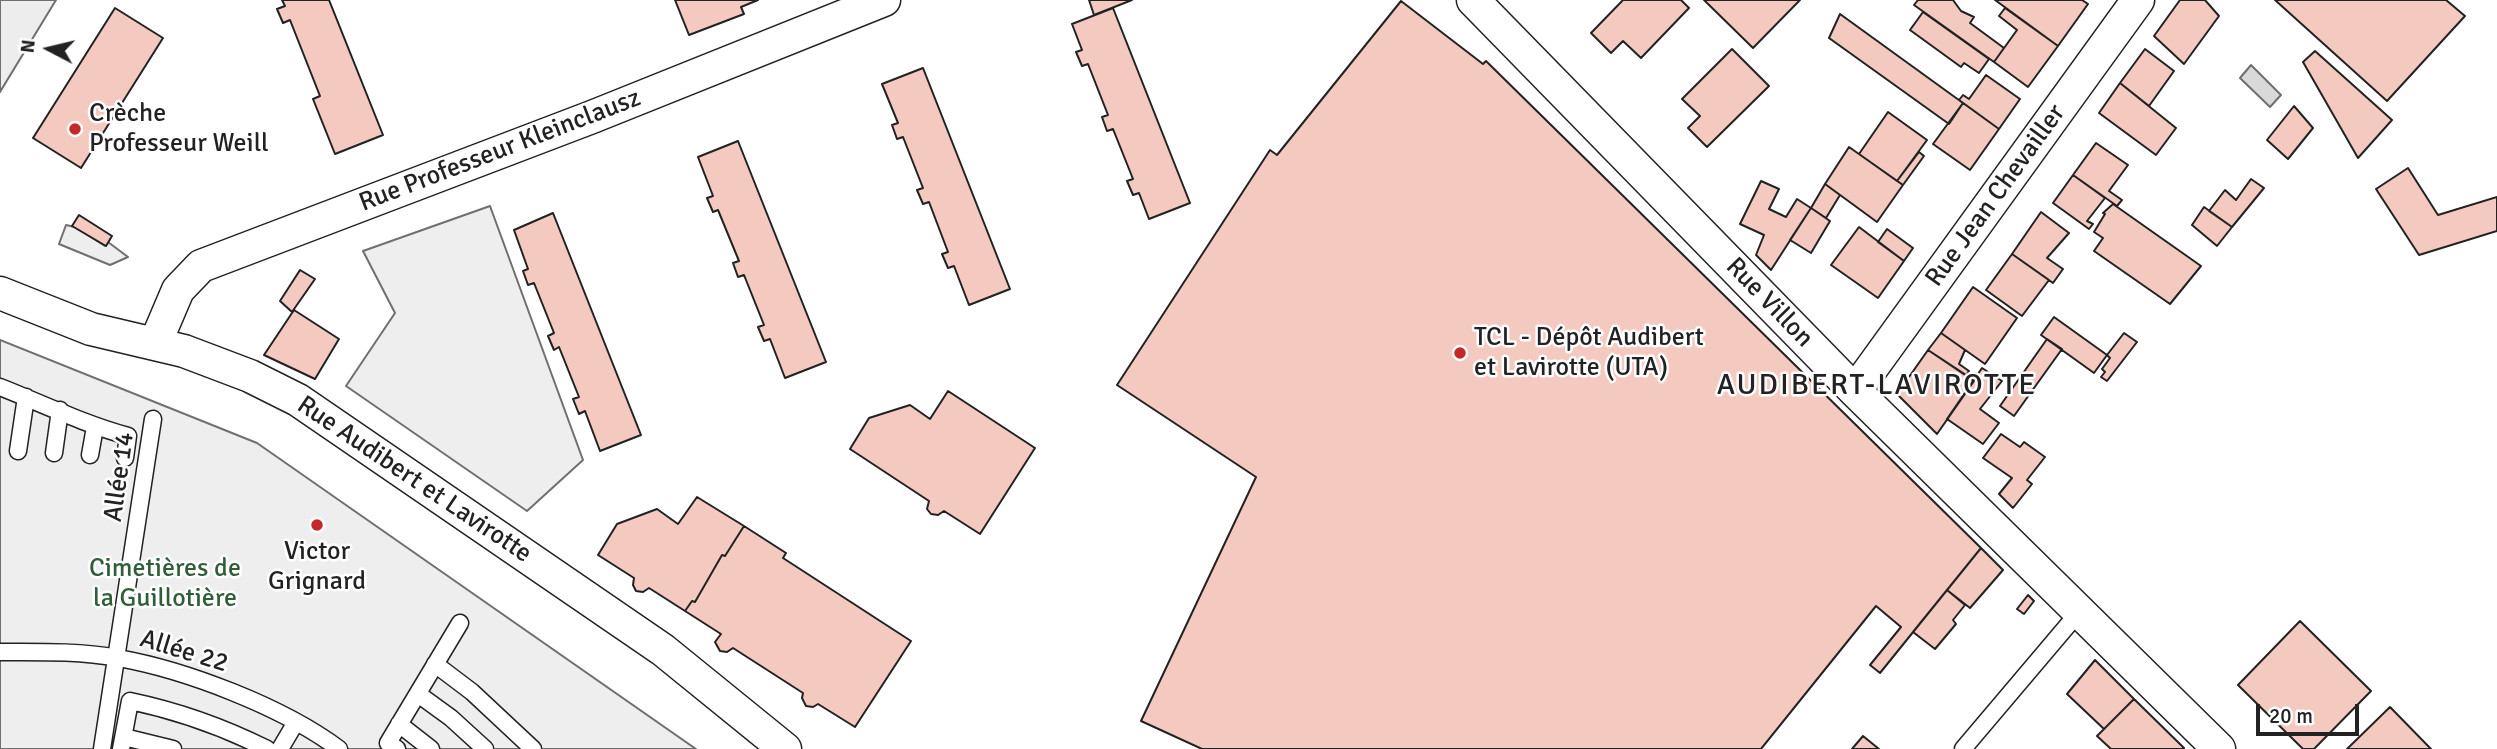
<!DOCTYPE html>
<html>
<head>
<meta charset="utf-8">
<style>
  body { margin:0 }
  #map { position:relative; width:2497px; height:749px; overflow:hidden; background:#fff; font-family:Signika,sans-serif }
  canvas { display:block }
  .north { position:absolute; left:14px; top:14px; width:70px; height:70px; -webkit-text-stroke:5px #fff; paint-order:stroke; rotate:277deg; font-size:19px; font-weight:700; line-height:28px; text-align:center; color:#222 }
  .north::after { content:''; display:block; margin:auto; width:24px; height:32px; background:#222; clip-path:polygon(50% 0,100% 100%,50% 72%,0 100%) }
  .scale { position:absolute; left:2256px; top:704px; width:103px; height:32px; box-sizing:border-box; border:4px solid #222; border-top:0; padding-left:9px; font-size:21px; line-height:24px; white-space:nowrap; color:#222; -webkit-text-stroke:5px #fff; paint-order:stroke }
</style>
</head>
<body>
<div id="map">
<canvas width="2497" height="749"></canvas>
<div class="north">N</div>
<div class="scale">20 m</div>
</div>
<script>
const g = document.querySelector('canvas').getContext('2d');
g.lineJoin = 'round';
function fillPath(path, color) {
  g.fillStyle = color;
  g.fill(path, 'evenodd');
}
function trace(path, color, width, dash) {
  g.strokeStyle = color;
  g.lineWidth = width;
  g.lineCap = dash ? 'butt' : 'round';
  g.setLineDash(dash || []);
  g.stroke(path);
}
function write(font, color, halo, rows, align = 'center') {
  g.font = font + ' Signika,sans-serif';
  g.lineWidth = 5;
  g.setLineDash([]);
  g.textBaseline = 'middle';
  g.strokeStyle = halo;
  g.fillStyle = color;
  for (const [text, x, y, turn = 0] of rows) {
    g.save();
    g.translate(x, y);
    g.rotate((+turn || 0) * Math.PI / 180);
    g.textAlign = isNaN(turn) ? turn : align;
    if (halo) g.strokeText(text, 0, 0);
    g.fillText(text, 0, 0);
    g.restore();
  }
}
const green = new Path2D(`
  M490,206L583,460L527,511L346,386L395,313L363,251Z
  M66,225L75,227L105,246L108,242L128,257L110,265L59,244Z
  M0,340L257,443L696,749H0Z`);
const parking = new Path2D(`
  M0,0H56L0,92Z`);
const water = new Path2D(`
  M2251,65L2281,95L2270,107L2240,78Z`);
const building = new Path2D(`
  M282,0H329L383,135L335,154L313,99L320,96L290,20L283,23L277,9L285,6Z
  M675,0H758L741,7L744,14L689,35Z
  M1089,0H1132L1094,15Z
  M1623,0H1681L1689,8L1641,58L1623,41L1611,53L1591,33Z
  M1704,0H1800L1753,48Z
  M1918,0H1953L1961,11L1974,17L1970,23L2004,48L1994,62L1914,5Z
  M1995,0H2082L2088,4L2058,46Z
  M2180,0H2205L2219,16L2184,64L2154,36Z
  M2275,0H2446L2465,16L2387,101Z
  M1401,1L1483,64L1486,61L1981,548L1880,673L1870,665L1901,627L1876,606L1761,749H1202L1141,721L1256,477L1117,385L1270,150L1277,155Z
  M115,8L163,38L81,168L33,138Z
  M1113,8L1190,203L1149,219L1139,193L1133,195L1127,181L1133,179L1113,129L1107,131L1102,117L1108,115L1088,64L1082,66L1076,52L1082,50L1072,24Z
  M2005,8L2058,46L2028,87L1994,62L2017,30L1999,16Z
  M1923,12L1989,59L1979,73L1964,63L1961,67L1910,30Z
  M1840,14L1963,103L1949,124L1829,38Z
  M1732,49L1769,86L1707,147L1688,128L1700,116L1682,99Z
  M2145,49L2174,71L2149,106L2120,83Z
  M2315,51L2392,120L2358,158L2303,62Z
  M923,68L1010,289L969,305L954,266L948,268L942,254L948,252L929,202L923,204L917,190L923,188L903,137L897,139L892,125L898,123L882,84Z
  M1986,75L2020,99L1999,129L1959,100L1963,95L1969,99Z
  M2120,83L2176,128L2156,155L2099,113Z
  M1963,103L1999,129L1970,170L1933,144Z
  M2294,106L2313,128L2288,159L2267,140Z
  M1888,112L1927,140L1897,181L1859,154Z
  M738,141L826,362L785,378L770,339L764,341L758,327L764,325L744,275L738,277L733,263L739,261L718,210L713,212L707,198L713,196L698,157Z
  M2096,143L2128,165L2109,191L2122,200L2117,206L2073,175Z
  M1849,147L1903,185L1877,222L1825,184Z
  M1919,152L1924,156L1903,185L1897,181Z
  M2408,168L2438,215L2497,197V231L2419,255L2376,189Z
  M2073,175L2105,198L2087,221L2093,224L2089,229L2053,203Z
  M2251,179L2264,188L2232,227L2209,211L2225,190L2236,200Z
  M1761,181L1779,189L1769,209L1786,217L1797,199L1811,208L1771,270L1756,255L1764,235L1740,224Z
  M1825,184L1840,195L1826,218L1811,208Z
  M2113,204L2201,266L2170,304L2094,251L2103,238L2094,232L2105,214L2103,213Z
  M2204,207L2232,227L2217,246L2192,225Z
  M1811,208L1830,221L1811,253L1790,240Z
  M2041,212L2069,233L2047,258L2063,269L2053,283L2012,254Z
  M553,213L641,435L600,451L585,411L579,414L573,399L579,397L559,347L554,350L548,336L554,333L534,283L528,285L523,271L528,269L514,230Z
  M79,215L112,236L106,246L72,226Z
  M1859,227L1904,261L1878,298L1831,265Z
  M1887,229L1913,248L1904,261L1878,242Z
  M2012,254L2049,280L2022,316L1986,290Z
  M300,270L315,279L292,312L280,301Z
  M1973,287L2017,318L1985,364L1941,333Z
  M294,310L339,339L315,379L264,355Z
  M2054,317L2107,355L2094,373L2041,335Z
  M1941,333L1965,350L1959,364L1969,371L1966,375L1928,350Z
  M2124,333L2137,342L2107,381L2101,377L2105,372L2102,369L2110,358L2107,355Z
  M2047,339L2062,349L2014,416L2000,406Z
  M1928,350L1974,381L1937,434L1897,394Z
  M1982,368L2002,381L1980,409L1999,423L1983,444L1947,419Z
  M948,391L1035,448L980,534L944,511L938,515L931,514L927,509L929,501L850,449L869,418L910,405L930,419Z
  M2001,434L2020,447L2024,442L2045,457L2027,480L2032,484L2013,508L1999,494L2012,478L1983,458Z
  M697,497L744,526L725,556L722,555L695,602L692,601L685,611L649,588L643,592L636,591L633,585L634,578L598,555L617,524L657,509L678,524Z
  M744,526L786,553L783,558L911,641L855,727L818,704L813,707L806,706L802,698L803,693L733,648L727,652L720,651L715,642L721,634L685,611L692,601L695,602L722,555L725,556Z
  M1981,548L2003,570L1970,608L1947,590Z
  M1947,590L1965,605L1953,620L1956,624L1935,649L1913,632Z
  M2028,595L2034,601L2024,614L2017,609Z
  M2300,621L2371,691L2314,749H2303L2238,685Z
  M2095,660L2134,699L2104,729L2067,694Z
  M2134,699L2184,748L2183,749H2111L2097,736Z
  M2390,707L2431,749H2347Z
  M1863,736L1879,749H1852Z`);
const lane = new Path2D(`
  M0,387C43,404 84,424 128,436L125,458
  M18,451L26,397
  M54,453L60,410
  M90,455L95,427
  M0,652C39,652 79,651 118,658C186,670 283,707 339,749
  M435,664L472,692L533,749
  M418,694L451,718L485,749
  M399,724L431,749
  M124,737L173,749
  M102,749L153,419
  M121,749L130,701C178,711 223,727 267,749
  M280,749L296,722
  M397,749L388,743L460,623
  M1963,749L2079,612`);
const street = new Path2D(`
  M1473,0L1855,391L2219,749
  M0,293L91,329L184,351L250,376L298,400L663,650L785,749
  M155,344L178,290L201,266L592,117L884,0
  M1855,391L2138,0`);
const markers = [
  [75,129,7,"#c62828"],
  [1460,353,7,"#c62828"],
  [317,525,7,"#c62828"]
];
const poiNames = [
  ["Crèche",89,114],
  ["Professeur Weill",89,144],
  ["TCL - Dépôt Audibert",1474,338],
  ["et Lavirotte (UTA)",1474,368],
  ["Victor",317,552,"center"],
  ["Grignard",317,582,"center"]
];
const streetNames = [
  ["Rue Professeur Kleinclausz",500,151,-21],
  ["Rue Jean Chevailler",1996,196,-54],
  ["Rue Villon",1769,303,46],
  ["Allée 14",120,477,-82],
  ["Rue Audibert et Lavirotte",414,480,34],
  ["Allée 22",184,652,17]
];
const parkNames = [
  ["Cimetières de",165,569],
  ["la Guillotière",165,599]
];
const quarterNames = [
  ["AUDIBERT-LAVIROTTE",1877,386]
];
fillPath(green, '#eee');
trace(green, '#6f6f6f', 2);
fillPath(parking, '#ededed');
trace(parking, '#6f6f6f', 2);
fillPath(water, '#d9d9d9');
trace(water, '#6f6f6f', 2);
fillPath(building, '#f3c9c0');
trace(building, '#222', 2);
trace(lane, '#222', 19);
trace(street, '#222', 35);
trace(lane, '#fff', 16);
trace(street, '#fff', 32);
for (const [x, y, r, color] of markers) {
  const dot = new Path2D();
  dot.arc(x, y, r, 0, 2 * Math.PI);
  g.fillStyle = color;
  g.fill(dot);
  trace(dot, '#fff', 2.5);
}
write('26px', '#222', '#fff', poiNames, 'left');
write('26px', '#222', '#fff', streetNames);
write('26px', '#2f5e38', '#fff', parkNames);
g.letterSpacing = '2px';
write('30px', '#222', '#fff', quarterNames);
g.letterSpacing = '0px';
</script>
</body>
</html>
